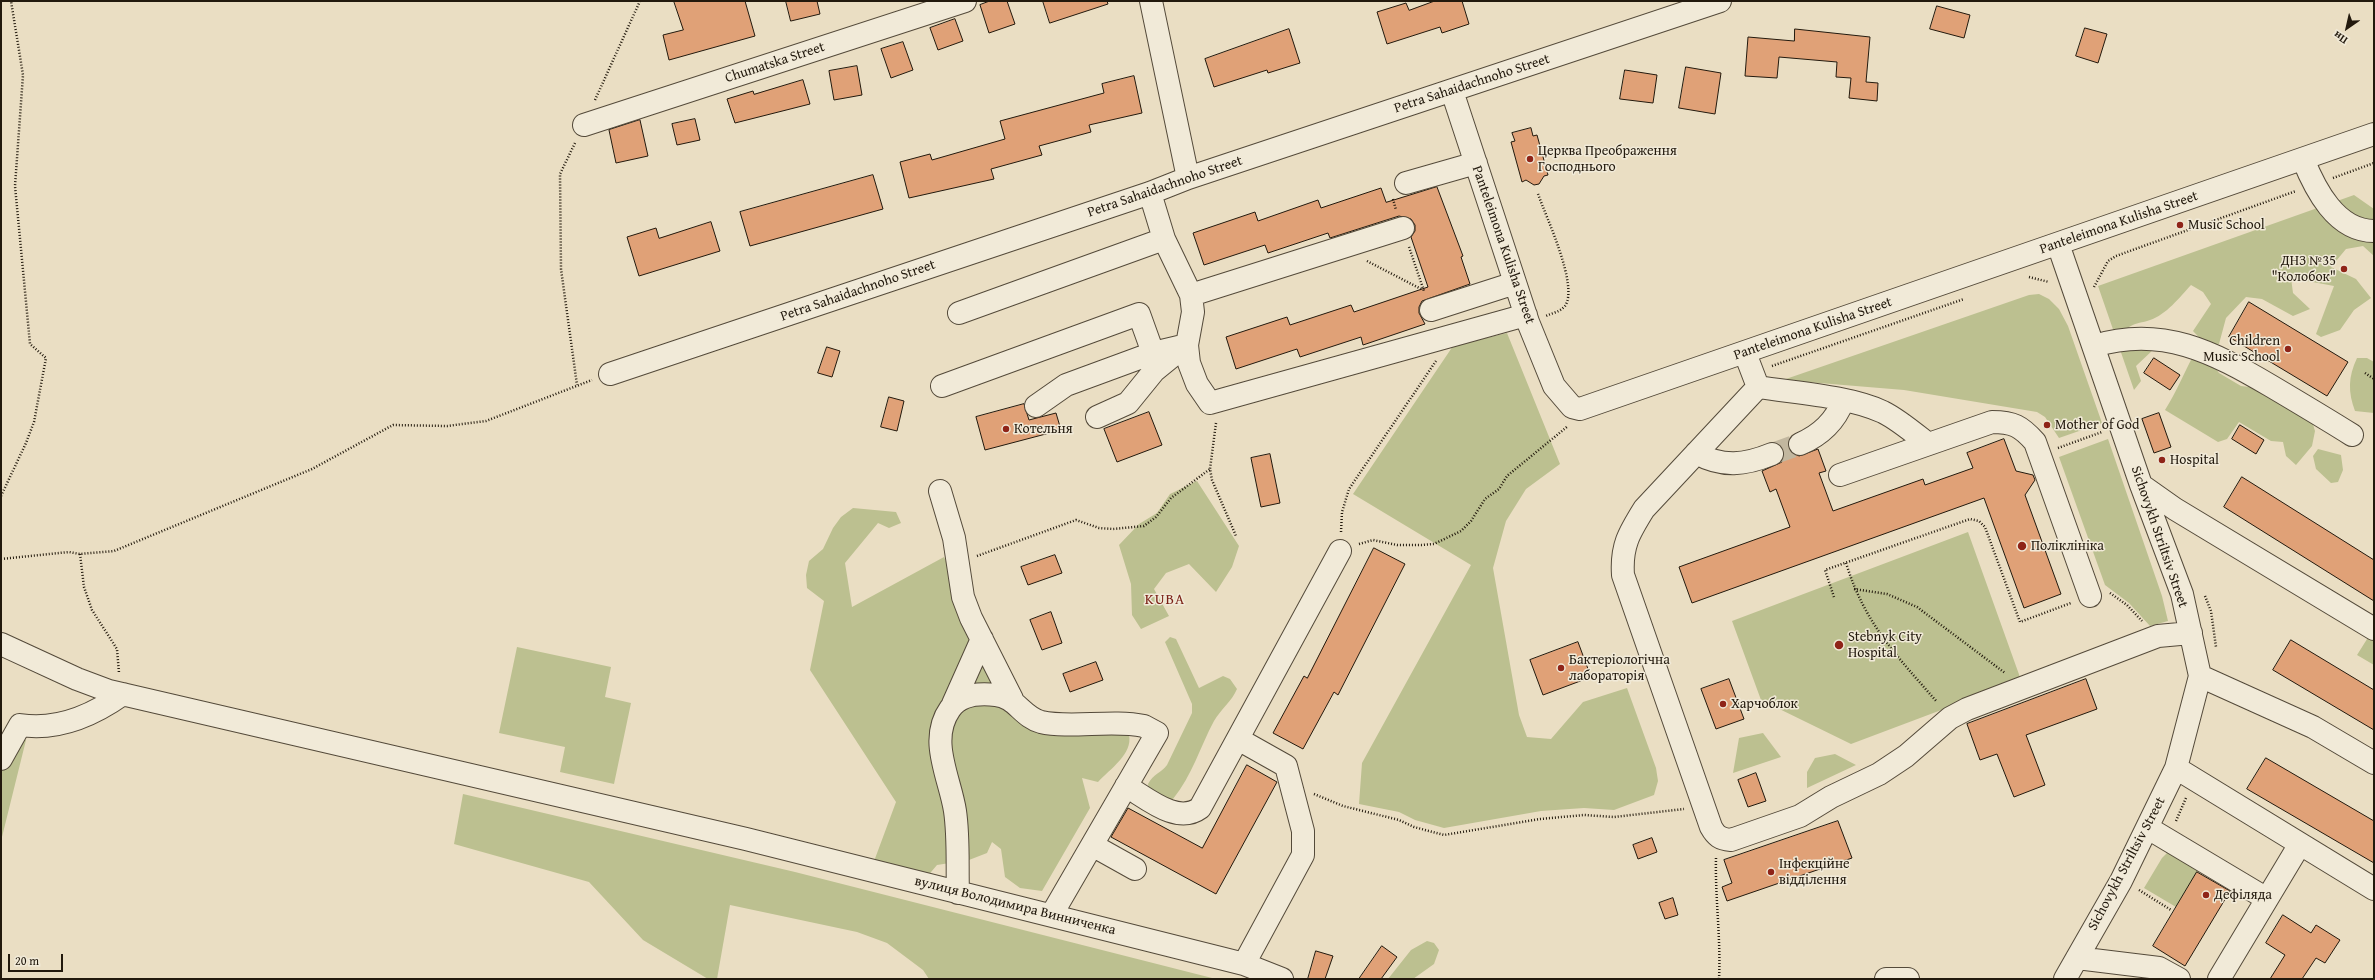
<!DOCTYPE html>
<html>
<head>
<meta charset="utf-8">
<style>
  body { margin:0 }
  #map { position:relative; width:2375px; height:980px; overflow:hidden; background:#eadec3; font-family:"Gentium Book Plus",serif }
  canvas { display:block }
  .frame { position:absolute; inset:0; border:2px solid #22190d; pointer-events:none }
  .north { position:absolute; left:2327px; top:8px; width:40px; height:40px; -webkit-text-stroke:3px #f1ead8; paint-order:stroke; rotate:214deg; font-size:11px; font-weight:700; line-height:16px; text-align:center; color:#22190d }
  .north::after { content:''; display:block; margin:auto; width:14px; height:18px; background:#22190d; clip-path:polygon(50% 0,100% 100%,50% 72%,0 100%) }
  .scale { position:absolute; left:8px; top:954px; width:55px; height:18px; box-sizing:border-box; border:2px solid #22190d; border-top:0; padding-left:5px; font-size:12px; line-height:14px; white-space:nowrap; color:#22190d; -webkit-text-stroke:3px #f1ead8; paint-order:stroke }
</style>
</head>
<body>
<div id="map">
<canvas width="2375" height="980"></canvas>
<div class="frame"></div>
<div class="north">Пн</div>
<div class="scale">20 m</div>
</div>
<script>
const g = document.querySelector('canvas').getContext('2d');
g.lineJoin = 'round';
function fillPath(path, color) {
  g.fillStyle = color;
  g.fill(path, 'evenodd');
}
function trace(path, color, width, dash) {
  g.strokeStyle = color;
  g.lineWidth = width;
  g.lineCap = dash ? 'butt' : 'round';
  g.setLineDash(dash || []);
  g.stroke(path);
}
function write(font, color, halo, rows, align = 'center') {
  g.font = font + ' "Gentium Book Plus",serif';
  g.lineWidth = 3;
  g.setLineDash([]);
  g.textBaseline = 'middle';
  g.strokeStyle = halo;
  g.fillStyle = color;
  for (const [text, x, y, turn = 0] of rows) {
    g.save();
    g.translate(x, y);
    g.rotate((+turn || 0) * Math.PI / 180);
    g.textAlign = isNaN(turn) ? turn : align;
    if (halo) g.strokeText(text, 0, 0);
    g.fillText(text, 0, 0);
    g.restore();
  }
}
const green = new Path2D(`
  M2354,195L2374,209V256L2363,246L2346,249L2331,267L2356,279L2371,298L2354,310L2340,330L2321,337L2316,334L2334,286L2291,278L2293,293L2310,309L2293,316L2262,299L2246,297L2226,318L2219,344L2209,348L2193,331L2211,304L2203,292L2191,285C2180,297 2166,315 2150,320C2142,323 2137,322 2129,327L2135,347L2155,348L2136,366L2141,381L2134,390L2098,286Z
  M2039,294L2049,299L2059,309L2068,326L2102,423L2059,438L2045,417L2037,412L1904,390L1783,380L2029,295Z
  M1507,333L1560,464L1526,489L1506,521L1493,568L1519,715L1527,737L1551,739L1583,702L1627,688L1656,768L1658,781L1654,795L1614,810L1584,808L1541,811L1444,828L1415,820L1399,812L1359,804L1362,763L1471,565L1353,494L1453,346Z
  M2192,358L2209,359L2219,373L2241,386L2267,389L2312,421L2315,431L2312,446L2296,465L2286,456L2283,442L2271,441L2239,422L2227,439L2218,442L2165,410C2176,393 2183,375 2192,358Z
  M2357,358H2367L2374,362V413L2355,411C2348,392 2348,377 2357,358Z
  M2108,439L2162,596L2168,621L2150,626L2129,603L2105,585L2059,457Z
  M2318,449L2341,455L2343,470L2338,482L2331,483L2316,469L2313,456Z
  M1197,481L1239,546L1232,567L1216,592L1189,564L1166,573L1154,589L1169,616L1141,629L1132,615L1131,584L1119,545L1139,524L1157,513L1170,494Z
  M853,508L896,512L901,523L889,528L878,523L845,563L852,607L944,557L1011,712L1129,735C1133,754 1110,769 1098,782L1082,778L1090,808L1042,891L1020,888L1005,877L1001,849L992,842L987,853L969,860L937,865L926,878L873,864L896,802L810,670L824,601L807,588L806,575L809,561L823,549L833,528L841,517Z
  M1968,532L2021,680L1851,744L1761,700L1732,621Z
  M2374,628V665L2357,655Z
  M1170,637L1176,639L1199,688L1223,676L1230,679L1237,689C1232,701 1221,709 1214,721C1200,747 1192,776 1173,799L1166,801L1149,790L1148,784C1153,774 1161,773 1167,765L1192,713V704L1165,642Z
  M517,647L611,667L605,697L631,703L614,784L560,772L565,747L499,733Z
  M1763,733L1781,757L1733,773L1739,738Z
  M1,734L26,740L1,841Z
  M1835,754L1856,765L1807,788V772L1815,758Z
  M463,794L795,872L1216,979H929L923,970L887,943L857,932L730,905L717,979H708L643,940L589,882L454,844Z
  M2170,850L2199,870L2176,907L2144,888L2162,858Z
  M1427,941L1434,943L1439,950L1434,964L1413,979H1388L1411,950Z`);
const building = new Path2D(`
  M674,1H745L755,36L669,60L663,35L683,30Z
  M786,1H817L820,14L791,21Z
  M990,1H1007L1015,24L989,33L980,5Z
  M1043,1H1107L1108,4L1050,23Z
  M1435,1H1462L1469,24L1442,33L1440,27L1387,44L1377,12L1406,3L1409,10Z
  M1937,6L1970,15L1964,38L1930,29Z
  M955,19L963,41L938,50L930,28Z
  M2085,28L2107,34L2098,63L2076,56Z
  M1289,29L1300,63L1268,73L1267,70L1214,87L1205,59Z
  M1795,29L1870,37L1866,82L1878,83L1877,101L1849,98L1851,78L1836,77L1837,62L1779,57L1777,78L1745,76L1748,37L1794,41Z
  M903,42L913,70L891,78L881,49Z
  M857,66L862,95L834,100L829,71Z
  M1686,67L1721,73L1715,114L1679,108Z
  M1625,70L1657,75L1653,103L1620,99Z
  M1134,76L1142,113L1089,125L1091,132L1039,146L1042,155L991,169L994,179L909,198L900,162L930,154L932,160L1005,139L1000,121L1104,93L1102,84Z
  M803,80L810,104L735,123L727,99L753,91L754,94Z
  M695,119L700,140L677,145L672,124Z
  M640,120L648,156L616,163L609,130Z
  M1531,128L1533,136L1537,135L1548,175L1544,176L1539,184L1534,185L1526,180L1522,182L1511,142L1515,141L1512,133Z
  M873,175L883,209L750,246L740,212Z
  M1437,187L1463,256L1461,257L1470,284L1422,301L1419,307V313L1425,324L1363,345L1361,337L1300,357L1297,349L1236,369L1226,337L1287,317L1290,325L1351,305L1354,312L1428,287L1411,237L1415,231V225L1411,219L1399,216L1330,238L1328,233L1268,253L1265,245L1204,265L1193,233L1255,212L1258,221L1318,200L1321,208L1381,188L1386,202Z
  M711,222L720,251L639,276L627,237L656,228L659,238Z
  M2249,302L2348,362L2327,396L2229,337Z
  M827,347L840,351L832,377L818,373Z
  M2154,358L2180,375L2170,390L2144,373Z
  M889,397L904,401L897,431L881,427Z
  M1024,404L1029,420L1056,413L1061,430L985,450L976,417Z
  M1149,412L1162,445L1117,462L1104,429Z
  M2159,413L2171,447L2154,453L2142,419Z
  M2240,425L2264,440L2256,454L2232,439Z
  M2004,439L2016,471L2033,475L2035,480L2025,495L2061,594L2024,608L1984,498L1692,603L1679,567L1790,527L1776,489L1770,492L1762,471L1782,462L1784,456L1781,445L1788,443L1789,450L1799,456L1818,449L1826,471L1819,473L1833,511L1923,479L1925,485L1973,468L1967,453Z
  M1270,454L1280,503L1261,507L1251,458Z
  M2242,477L2374,560V601L2224,507Z
  M1374,548L1405,564L1338,695L1334,692L1303,749L1273,733L1304,676L1307,678Z
  M1055,555L1062,573L1028,585L1021,567Z
  M1051,612L1062,643L1042,650L1030,620Z
  M2291,640L2374,690V730L2273,670Z
  M1578,642L1591,677L1543,695L1530,660Z
  M1096,662L1103,680L1070,692L1063,674Z
  M1729,679L1744,719L1716,729L1701,689Z
  M2086,679L2097,709L2026,735L2045,785L2014,797L1997,754L1980,760L1967,724Z
  M2266,758L2374,821V863L2247,789Z
  M1247,765L1277,782L1216,894L1111,837L1128,808L1202,848Z
  M1756,773L1766,801L1748,807L1738,780Z
  M1838,821L1852,858L1727,901L1722,887L1732,883L1724,860Z
  M1652,838L1657,852L1638,859L1633,845Z
  M2197,872L2230,891L2185,966L2153,946Z
  M1673,898L1678,915L1665,919L1659,903Z
  M2283,915L2311,933L2316,925L2340,940L2325,963L2316,958L2302,979H2270L2285,955L2266,943Z
  M1382,946L1397,957L1381,979H1359Z
  M1316,951L1333,956L1325,979H1308Z`);
const minorTunnel = new Path2D(`
  M1772,454L1800,444`);
const path = new Path2D(`
  M595,100L640,1
  M575,143L560,174L561,269L577,385
  M2333,178L2374,163
  M1538,194C1546,217 1579,286 1565,306C1560,312 1552,313 1546,316
  M1393,199L1396,210
  M1409,247L1424,291
  M1367,261L1423,290
  M2029,277L2049,282
  M2094,287L2108,261L2116,256L2296,191
  M1772,366L1964,299
  M2365,373L2374,379
  M1216,423L1210,469L1212,480L1236,536
  M2058,448L2102,432
  M1,496L26,443L34,422L46,358L30,344L15,186L23,75L11,1
  M1341,532L1342,512L1349,489L1436,361
  M1359,544L1373,540L1397,545H1421L1434,544L1461,531L1471,521L1485,499L1499,489L1507,476L1568,426
  M80,554L84,587L92,610L117,649L119,673
  M977,556L1076,520L1099,528L1113,529L1144,526L1156,517L1171,498L1210,469
  M1,559L69,552L80,554L114,551L312,469L393,425L447,426L486,421L592,380
  M1846,563C1865,624 1896,655 1937,702
  M1854,589L1887,594L1917,607L2005,673
  M2110,593L2127,605L2142,621
  M2205,596L2211,611L2216,647
  M1834,597L1825,570L1970,519L1979,521L1985,527L2020,622L2071,603
  M1314,794L1343,806L1399,820L1414,827L1444,835L1540,819L1584,815L1614,817L1684,809
  M2176,821L2186,798
  M1716,858C1715,898 1721,939 1719,979
  M2139,890L2171,910`);
const minor = new Path2D(`
  M1151,1L1188,178
  M1452,91L1528,322L1554,386L1572,407L1580,409L2374,134
  M584,125L965,1
  M2303,159C2315,189 2336,231 2374,231
  M1406,183L1476,163
  M1150,193L1164,239L1191,295L1193,312L1187,345L1189,363L1197,384L1210,403L1526,315
  M2058,244L2141,485L2182,594L2200,676L2176,768L2121,881L2065,979
  M1191,295L1403,228
  M1431,310L1515,283
  M959,313L1164,239
  M2094,346C2162,325 2213,352 2271,386C2298,402 2325,418 2352,435
  M1745,353L1758,387L1644,509C1629,533 1621,546 1623,575L1711,827C1716,836 1720,839 1731,840L1800,816L1831,797L1879,774L1906,756L1950,718L1967,709L2158,636L2191,633
  M610,374L1150,193L1188,178L1720,1
  M942,386L1139,314L1153,353
  M1758,387C1795,393 1849,396 1883,412C1899,420 1914,433 1928,444
  M1036,406L1066,385L1153,353L1187,345
  M1097,417L1128,403L1154,371L1181,349
  M1800,444C1821,435 1835,422 1843,401
  M1696,453C1723,468 1745,465 1772,454
  M1840,475L1992,422C2013,422 2021,426 2035,442L2090,596
  M2141,485L2175,509L2374,629
  M940,491L954,538L963,597L971,618L1012,699
  M1,644L77,679L109,691L746,839L1244,964L1282,979
  M2200,676L2313,727L2374,763
  M953,704L982,639
  M1238,739L1286,766L1303,831V855L1244,964
  M1,759L20,725C58,731 92,716 123,694
  M2176,768L2374,889
  M1126,786C1147,798 1177,825 1200,808L1340,551
  M2148,828L2267,899
  M1092,845L1135,869
  M958,893C957,866 959,838 955,811C950,778 928,740 950,709C960,694 979,693 996,695C1016,697 1022,717 1041,722C1071,729 1111,719 1144,726L1157,733L1052,914
  M2077,958L2159,968L2179,979
  M1886,979H1908
  M2219,979L2300,844`);
const markers = [
  [1530,159,4,"#8f2418"],
  [2180,225,4,"#8f2418"],
  [2344,269,4,"#8f2418"],
  [2288,349,4,"#8f2418"],
  [2047,425,4,"#8f2418"],
  [1006,429,4,"#8f2418"],
  [2162,460,4,"#8f2418"],
  [2022,546,5,"#8f2418"],
  [1839,645,5,"#8f2418"],
  [1561,668,4,"#8f2418"],
  [1723,704,4,"#8f2418"],
  [1771,872,4,"#8f2418"],
  [2206,895,4,"#8f2418"]
];
const streetNames = [
  ["Chumatska Street",775,63,-18],
  ["Petra Sahaidachnoho Street",1472,84,-18],
  ["Petra Sahaidachnoho Street",1165,187,-19],
  ["Panteleimona Kulisha Street",2119,223,-19],
  ["Panteleimona Kulisha Street",1503,245,71],
  ["Petra Sahaidachnoho Street",858,291,-19],
  ["Panteleimona Kulisha Street",1813,329,-19],
  ["Sichovykh Striltsiv Street",2159,537,71],
  ["Sichovykh Striltsiv Street",2127,864,-62],
  ["вулиця Володимира Винниченка",1015,906,14]
];
const poiNames = [
  ["Церква Преображення",1538,151],
  ["Господнього",1538,167],
  ["Music School",2188,225],
  ["ДНЗ №35",2336,261,"right"],
  ["\"Колобок\"",2336,277,"right"],
  ["Children",2280,341,"right"],
  ["Music School",2280,357,"right"],
  ["Mother of God",2055,425],
  ["Котельня",1014,429],
  ["Hospital",2170,460],
  ["Поліклініка",2031,546],
  ["Stebnyk City",1848,637],
  ["Hospital",1848,653],
  ["Бактеріологічна",1569,660],
  ["лабораторія",1569,676],
  ["Харчоблок",1731,704],
  ["Інфекційне",1779,864],
  ["відділення",1779,880],
  ["Дефіляда",2214,895]
];
const neighbourhoodNames = [
  ["KUBA",1165,600]
];
fillPath(green, '#bcc090');
fillPath(building, '#e0a177');
trace(building, '#22190d', 1);
trace(minorTunnel, '#c2b79f', 22, [22, 11]);
trace(minor, '#544a3a', 24);
trace(path, '#22190d', 2.5, [1, 2]);
trace(minor, '#f1ead8', 22);
for (const [x, y, r, color] of markers) {
  const dot = new Path2D();
  dot.arc(x, y, r, 0, 2 * Math.PI);
  g.fillStyle = color;
  g.fill(dot);
  trace(dot, '#f1ead8', 1.5);
}
write('14px', '#22190d', '#f1ead8', streetNames);
write('14px', '#22190d', '#f1ead8', poiNames, 'left');
g.letterSpacing = '1px';
write('15px', '#7a1f14', '#f1ead8', neighbourhoodNames);
g.letterSpacing = '0px';
</script>
</body>
</html>
